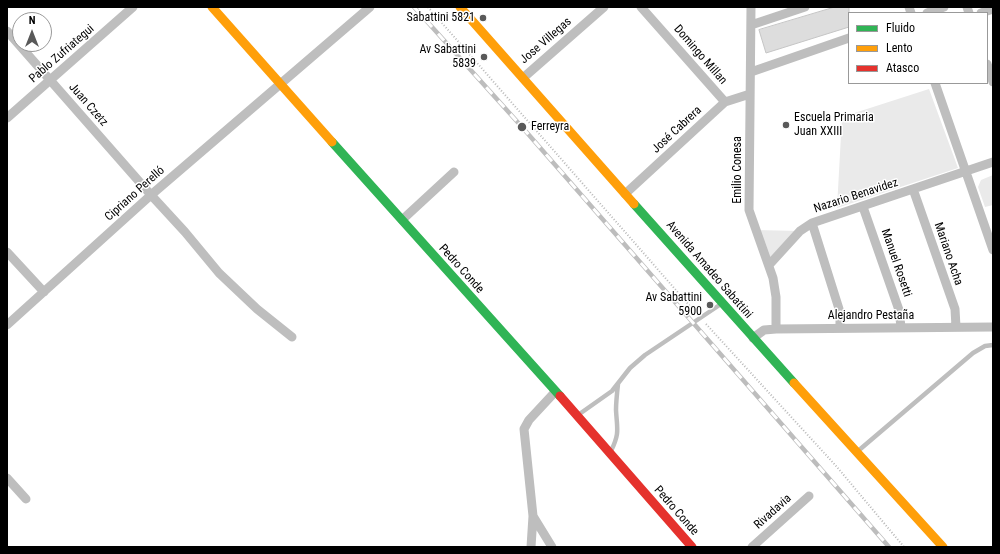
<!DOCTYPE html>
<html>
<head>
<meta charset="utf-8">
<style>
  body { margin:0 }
  #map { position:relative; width:1000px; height:554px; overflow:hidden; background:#fff; font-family:"Roboto Condensed",sans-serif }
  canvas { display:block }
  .frame { position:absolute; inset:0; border:8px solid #000; pointer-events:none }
  .legend { position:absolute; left:848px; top:12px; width:140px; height:72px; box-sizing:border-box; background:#fff; border:1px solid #999; margin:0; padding:5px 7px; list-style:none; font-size:12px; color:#000 }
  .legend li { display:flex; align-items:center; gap:8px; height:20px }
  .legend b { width:20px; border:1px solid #999 }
  .north { position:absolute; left:12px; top:12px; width:40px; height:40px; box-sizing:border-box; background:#fff; border:1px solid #999; border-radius:50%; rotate:0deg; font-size:11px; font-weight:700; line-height:16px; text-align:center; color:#000 }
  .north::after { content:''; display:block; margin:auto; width:14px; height:18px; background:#595959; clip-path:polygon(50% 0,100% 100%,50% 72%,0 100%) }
</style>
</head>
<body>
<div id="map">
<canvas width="1000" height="554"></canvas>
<div class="frame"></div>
<ul class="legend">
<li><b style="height:5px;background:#30b455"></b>Fluido</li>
<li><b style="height:5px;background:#ff9f0a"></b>Lento</li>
<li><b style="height:5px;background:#e5322d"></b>Atasco</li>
</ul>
<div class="north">N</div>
</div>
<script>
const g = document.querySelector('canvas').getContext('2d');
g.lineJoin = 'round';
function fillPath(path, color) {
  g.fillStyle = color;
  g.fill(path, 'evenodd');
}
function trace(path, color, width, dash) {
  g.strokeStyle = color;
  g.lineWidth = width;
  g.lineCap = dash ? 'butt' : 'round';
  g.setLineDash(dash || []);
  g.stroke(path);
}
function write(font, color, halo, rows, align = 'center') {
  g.font = font + ' "Roboto Condensed",sans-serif';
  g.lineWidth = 3;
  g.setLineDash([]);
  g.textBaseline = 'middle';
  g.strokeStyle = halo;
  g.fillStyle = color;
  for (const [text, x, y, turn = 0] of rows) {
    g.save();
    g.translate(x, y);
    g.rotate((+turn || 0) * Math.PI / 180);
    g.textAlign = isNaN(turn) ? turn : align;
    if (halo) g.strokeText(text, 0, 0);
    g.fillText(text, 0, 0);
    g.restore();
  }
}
const green = new Path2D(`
  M929,89L958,168L837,208L842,117Z
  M993,175V205L985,207L978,187L981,180Z
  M755,230L800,231L769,265Z`);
const building = new Path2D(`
  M835,7H849V27L766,53L759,30Z`);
const path = new Path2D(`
  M428,7L696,313
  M706,324L837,467L904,547`);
const lane = new Path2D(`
  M578,415L612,391L630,368L645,355L721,304
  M611,451C620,433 617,429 616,410C616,402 617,393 618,384
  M858,451L973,353L985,346L993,345`);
const street = new Path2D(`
  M641,7L725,102
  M751,7L749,210L773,278L776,297V329
  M909,7L911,13
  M967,7L969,13
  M927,13L944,7
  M981,13L993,9
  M751,25L805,7
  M7,31L151,195L185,232L219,273L257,309L292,337
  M987,64L993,82
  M751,72L849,38
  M523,78L604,7
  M935,83L993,250
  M7,118L133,7
  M913,189L955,309L956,327
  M625,194L725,102L750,94
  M863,207L899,310L901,327
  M402,220L454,172
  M812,223L840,312V328
  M7,252L44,292
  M769,265L800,231L812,223L993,162
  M7,325L151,195L370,7
  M753,338L764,330L776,329L993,327
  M7,478L26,499
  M533,516L552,547
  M531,547L533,516L524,429L529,420L555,392
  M752,547L809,496`);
const fast = new Path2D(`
  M332,142L560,396
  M634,204L794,383`);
const slow = new Path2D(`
  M212,7L332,142
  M460,7L634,204
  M794,383L943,547`);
const jam = new Path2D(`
  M560,396L692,547`);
const rail = new Path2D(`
  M414,7L522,127L889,547`);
const markers = [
  [483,18,4,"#595959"],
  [484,57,4,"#595959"],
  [786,125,4,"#595959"],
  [522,127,5,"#595959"],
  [710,305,4,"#595959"]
];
const poiNames = [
  ["Sabattini 5821",475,18],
  ["Av Sabattini",476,50],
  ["5839",476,64],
  ["Escuela Primaria",794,118,"left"],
  ["Juan XXIII",794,132,"left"],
  ["Ferreyra",531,127,"left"],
  ["Av Sabattini",702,298],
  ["5900",702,312]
];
const streetNames = [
  ["Jose Villegas",546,41,-41],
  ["Pablo Zufriategui",62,54,-41],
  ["Domingo Millan",700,55,49],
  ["Juan Czetz",88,105,49],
  ["José Cabrera",677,130,-43],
  ["Emilio Conesa",738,170,-90],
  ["Cipriano Perelló",135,194,-42],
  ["Nazario Benavidez",856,196,-18],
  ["Mariano Acha",948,254,71],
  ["Manuel Rosetti",896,263,71],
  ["Pedro Conde",461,269,48],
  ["Avenida Amadeo Sabattini",709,270,49],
  ["Alejandro Pestaña",871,316],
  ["Pedro Conde",676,511,49],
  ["Rivadavia",773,512,-42]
];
fillPath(green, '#eaeaea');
fillPath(building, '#ddd');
trace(building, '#c5c5c5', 1);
trace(path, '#b8b8b8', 2, [1, 2]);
trace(lane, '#bebebe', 4.5);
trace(street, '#bebebe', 9);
trace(fast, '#30b455', 9);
trace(slow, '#ff9f0a', 9);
trace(jam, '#e5322d', 9);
trace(rail, '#bdbdbd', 4.5);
trace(rail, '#fff', 3, [9]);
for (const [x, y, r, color] of markers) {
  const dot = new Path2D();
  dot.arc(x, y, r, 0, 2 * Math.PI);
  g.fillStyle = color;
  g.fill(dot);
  trace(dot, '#fff', 1.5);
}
write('12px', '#000', '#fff', poiNames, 'right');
write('12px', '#000', '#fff', streetNames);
</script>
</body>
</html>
